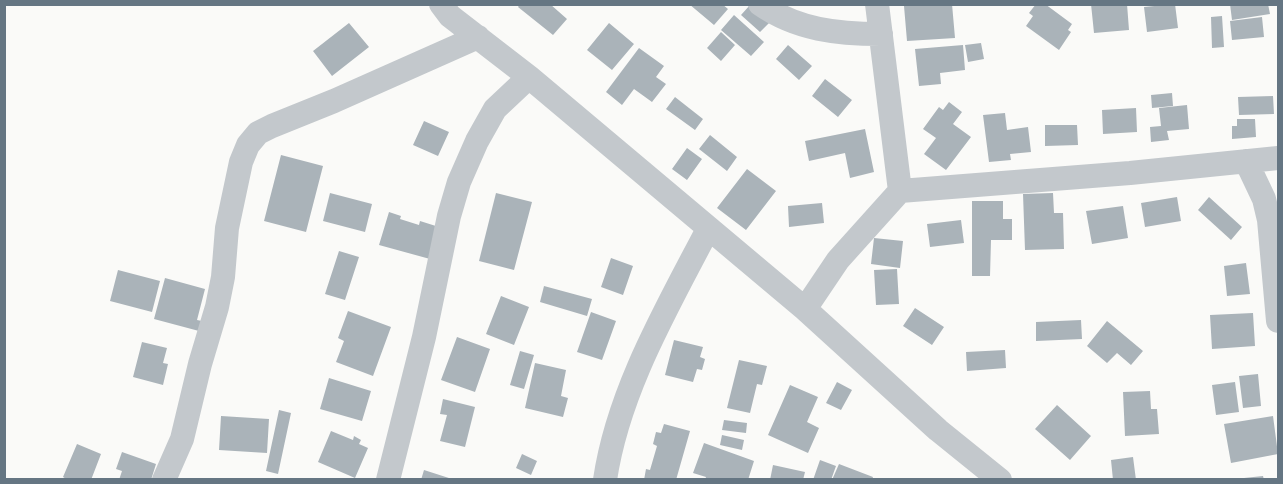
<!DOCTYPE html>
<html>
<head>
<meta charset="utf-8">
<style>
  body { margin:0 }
  #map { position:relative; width:1283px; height:484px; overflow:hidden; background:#fafaf8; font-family:Signika,sans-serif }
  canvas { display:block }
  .frame { position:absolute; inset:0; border:6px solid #657683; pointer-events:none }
</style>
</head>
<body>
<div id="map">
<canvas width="1283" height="484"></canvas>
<div class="frame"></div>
</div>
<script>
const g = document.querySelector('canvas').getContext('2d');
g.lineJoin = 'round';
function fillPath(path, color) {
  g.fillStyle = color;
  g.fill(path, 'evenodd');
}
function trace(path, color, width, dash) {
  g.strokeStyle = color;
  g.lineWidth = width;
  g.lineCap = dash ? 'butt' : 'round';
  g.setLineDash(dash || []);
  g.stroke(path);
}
const building = new Path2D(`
  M520,4H550L567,19L553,35L518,7Z
  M689,4H722L728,9L714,25Z
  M920,4H952L955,38L907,41L904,6Z
  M1036,4H1045L1072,24L1068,30L1071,32L1059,50L1026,26L1033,16L1029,13Z
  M1091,4H1127L1129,30L1094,33Z
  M1175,4L1178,28L1147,32L1144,7Z
  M1230,4H1268L1270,14L1232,20Z
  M750,5L770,22L760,32L741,15Z
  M734,15L764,42L751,56L721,30Z
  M1222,16L1224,47L1212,48L1211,17Z
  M1262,17L1264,37L1232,40L1230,21Z
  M349,23L369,47L332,76L313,51Z
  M609,23L634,44L612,70L587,50Z
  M721,32L735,45L721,61L707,48Z
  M981,43L984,59L968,62L965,45Z
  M788,45L812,66L799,80L776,59Z
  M963,45L965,70L940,73L941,84L919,86L915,49Z
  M639,48L664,66L656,77L666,84L652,102L634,89L622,105L606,92Z
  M825,79L852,100L838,117L812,96Z
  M1172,93L1173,106L1152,108L1151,95Z
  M1273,96L1274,114L1239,115L1238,97Z
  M675,97L703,119L695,130L666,109Z
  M949,102L962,112L953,124L971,137L946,170L924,154L936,138L923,129L939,107L943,110Z
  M1187,105L1189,129L1167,131L1169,140L1151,142L1150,127L1161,126L1159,108Z
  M1136,108L1137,132L1103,134L1102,110Z
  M1005,113L1007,130L1028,127L1031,152L1010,154L1011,160L989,162L983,115Z
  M1237,119H1255L1256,137L1232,139V126H1237Z
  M424,121L449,132L438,156L413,145Z
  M1045,125H1077L1078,145L1045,146Z
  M865,129L874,172L850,178L845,153L809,161L805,141Z
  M710,135L737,157L727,171L699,149Z
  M687,148L702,159L687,180L672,169Z
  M281,155L323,166L306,232L264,221Z
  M747,169L776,191L746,230L717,208Z
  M330,193L372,204L365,232L323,221Z
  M496,193L532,202L514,270L479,261Z
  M1053,193L1054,213H1063L1064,249L1025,250L1023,194Z
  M1177,197L1181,221L1145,227L1141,203Z
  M1209,197L1242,227L1231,240L1198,210Z
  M972,201H1003V219H1012V240H991L990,276H972Z
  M822,203L824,223L789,227L788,206Z
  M1123,206L1128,238L1092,244L1086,211Z
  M389,212L401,216L400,219L419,225L420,221L439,227L430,259L379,245Z
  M961,220L964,243L930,247L927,224Z
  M874,238L903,241L900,268L871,264Z
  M339,251L359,257L345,300L325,294Z
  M611,258L633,266L623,295L601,287Z
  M1246,263L1250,294L1227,296L1224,266Z
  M897,269L899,304L876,305L874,270Z
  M118,270L160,281L152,312L110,301Z
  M165,278L205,289L197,320L202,321L199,331L154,319Z
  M544,286L592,299L587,316L540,302Z
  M501,296L529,307L514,345L486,334Z
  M915,308L944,327L932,345L903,326Z
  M348,311L391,327L373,376L336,362L344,341L338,338Z
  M591,312L616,321L602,360L577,352Z
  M1253,313L1255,346L1212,349L1210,315Z
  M1081,320L1082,339L1036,341V322Z
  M1107,321L1143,351L1131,365L1117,353L1107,363L1087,346Z
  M457,337L490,349L475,392L441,380Z
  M674,340L703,347L700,357L705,359L702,370L697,369L693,382L665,375Z
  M142,342L167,348L163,363L168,364L163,385L133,377Z
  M1005,350L1006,368L967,371L966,352Z
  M520,351L534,355L524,389L510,385Z
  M739,360L767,366L762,385L757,384L750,413L727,408Z
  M535,363L566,370L561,396L568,398L563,417L525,408Z
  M1258,374L1261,406L1243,408L1239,376Z
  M329,378L371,391L362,421L320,409Z
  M837,382L852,390L841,410L826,403Z
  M1235,382L1239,412L1216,415L1212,385Z
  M790,385L818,397L807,422L819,428L808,453L768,435Z
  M1150,391L1151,409H1157L1159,434L1125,436L1123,392Z
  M443,399L475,407L465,447L440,441L447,415L440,414Z
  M1057,405L1091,436L1070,460L1035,429Z
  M279,410L291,413L278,474L266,471Z
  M221,416L269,419L267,453L219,450Z
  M1273,416L1278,454L1231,463L1224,424Z
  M724,420L747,423L746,433L722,430Z
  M664,424L690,431L676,480H644L646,469L650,470L657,446L653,444L656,432L661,433Z
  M331,431L353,440L354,436L361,440L359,444L368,448L355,478L318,462Z
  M722,435L744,440L742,450L720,445Z
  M704,443L754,461L748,480H705L706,477L693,473Z
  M77,444L101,454L91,480H68L63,477Z
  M122,452L156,464L151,480H119L122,471L116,469Z
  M522,454L537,461L531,475L516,468Z
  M1133,457L1136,480H1113L1111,460Z
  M820,460L836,466L831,480H813Z
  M839,464L873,477L872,480H832Z
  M773,465L805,472L803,480H770Z
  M424,470L452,479V480H421Z
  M1263,476L1264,480H1244V478Z`);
const minor = new Path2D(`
  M441,4L450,16L529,77L805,309L938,430L1000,480
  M760,4C797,30 838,34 881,34
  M877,4L900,191
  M1246,161L1264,199L1269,220L1278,321
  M805,309L838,260L900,191L1130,173L1278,158
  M164,480L182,439L200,364L217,307L223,277L227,228L241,162L248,145L258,133L272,126L334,101L478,37
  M388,480L424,337L449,216L459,182L477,141L495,109L529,77
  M605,480C618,391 667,308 708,229`);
fillPath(building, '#aab3b9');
trace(minor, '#c3c8cc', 24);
</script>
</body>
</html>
